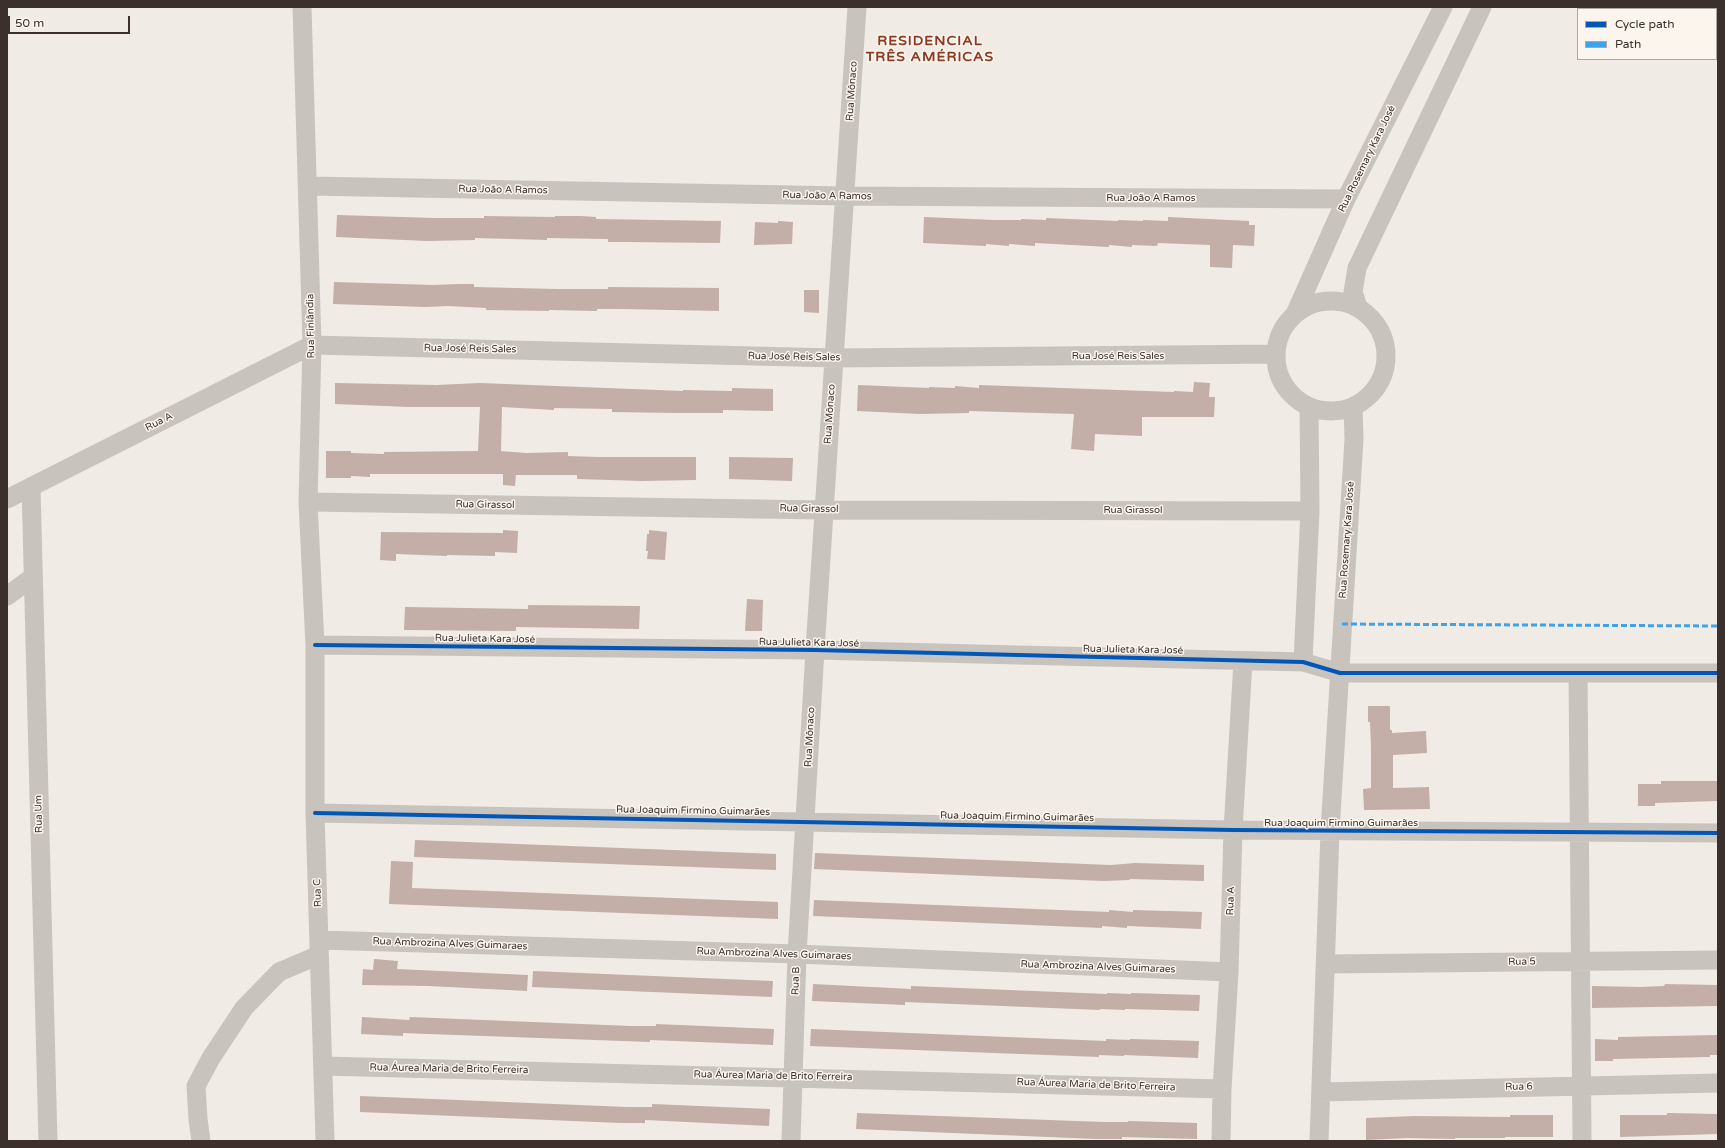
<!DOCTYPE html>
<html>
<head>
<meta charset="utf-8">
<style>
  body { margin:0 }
  #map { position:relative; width:1725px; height:1148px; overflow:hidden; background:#f0ebe5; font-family:"Varela Round",sans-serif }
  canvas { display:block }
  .frame { position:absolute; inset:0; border:8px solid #3b302b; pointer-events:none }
  .legend { position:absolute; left:1577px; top:8px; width:140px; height:52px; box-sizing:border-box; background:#fbf5ee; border:1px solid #aea6a0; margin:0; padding:5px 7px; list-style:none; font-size:12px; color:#3b302b }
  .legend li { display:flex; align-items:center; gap:8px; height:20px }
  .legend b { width:20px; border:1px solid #aea6a0 }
  .scale { position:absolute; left:8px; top:16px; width:122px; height:18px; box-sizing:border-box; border:2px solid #3b302b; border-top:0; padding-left:5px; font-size:12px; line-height:14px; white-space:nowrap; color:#3b302b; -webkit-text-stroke:3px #fbf5ee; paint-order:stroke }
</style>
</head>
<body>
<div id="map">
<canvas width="1725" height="1148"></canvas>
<div class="frame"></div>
<ul class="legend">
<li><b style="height:5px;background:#0057b8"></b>Cycle path</li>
<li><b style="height:5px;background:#3fa3eb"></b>Path</li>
</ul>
<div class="scale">50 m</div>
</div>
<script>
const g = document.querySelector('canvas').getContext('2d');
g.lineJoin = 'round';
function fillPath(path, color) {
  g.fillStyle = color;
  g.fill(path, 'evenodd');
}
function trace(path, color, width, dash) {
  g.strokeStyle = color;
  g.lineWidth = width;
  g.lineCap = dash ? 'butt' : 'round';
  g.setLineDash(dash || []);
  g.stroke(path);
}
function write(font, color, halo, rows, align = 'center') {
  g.font = font + ' "Varela Round",sans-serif';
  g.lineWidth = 3;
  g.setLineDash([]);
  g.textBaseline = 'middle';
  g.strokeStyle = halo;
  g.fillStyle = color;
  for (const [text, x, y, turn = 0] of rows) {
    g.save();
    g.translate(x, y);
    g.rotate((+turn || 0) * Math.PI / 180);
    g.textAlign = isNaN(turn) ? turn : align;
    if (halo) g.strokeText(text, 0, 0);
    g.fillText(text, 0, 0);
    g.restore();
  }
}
const building = new Path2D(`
  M337,215L435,218H484V216L555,217V216H581L596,217V219L721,221L720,243L624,242H608V239L547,238V240L475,238V240L427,241L336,237Z
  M924,217L995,220H1021V219L1046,220V218L1118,221V220L1143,221V220L1168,221V217L1249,221V225H1255L1254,246L1233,245L1232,268L1210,267V245L1158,243L1157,246L1132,245V247L1109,245V247L1035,243V246L1009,244V246L986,244V246L923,243Z
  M778,221L793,222L792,244L754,245L755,222L778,223Z
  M334,282L433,285L459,284H474V287L557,289H608V287L719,288V311L622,309H597V311L549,310V311L486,310V308L448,306L426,307L333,304Z
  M804,290H819V313L804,312Z
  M1194,382L1210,383L1209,397H1215L1214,417H1142V436L1095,434L1094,451L1071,449L1074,414L969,411V413L920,414L857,411L858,385L929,388V387L955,388V386L979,388V385L1174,392V391L1193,392Z
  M335,383L436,385L480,383L683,391V390L732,391V388L773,389V411L723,410V413H675L612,412V409L554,408V410L502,407L501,451L526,453L568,452V456L598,457H696V480L641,481L577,479V475H516L515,486L503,485V474H370V477L351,476V478H326V451H351V453L384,454V452L478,451L480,407H409L335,404Z
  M729,457L793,458L792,481L729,479Z
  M503,530L518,531L517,553L495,552V556L447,555V556L396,554V561L380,560L381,532L503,533Z
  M649,530L667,532L665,560L647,559L648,551H646L647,534H649Z
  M747,599L763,600L762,631H745Z
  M528,605L640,606L639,629L516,627V631L404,630L405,607L528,609Z
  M1368,706H1390V730H1392V733L1426,731L1427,753L1393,755V788L1429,787L1430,809L1364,810L1363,789L1371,788V747L1370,722H1368Z
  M1661,781H1718V801L1655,803V806H1638V784H1661Z
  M415,840L776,854V870L414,857Z
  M815,853L1111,865L1135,863L1204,865V881L1130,879L1129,880L1104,881L814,869Z
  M391,861L413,862L412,888L778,902V919L389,904Z
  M814,900L1109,912V910L1133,912V910L1202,912L1201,929L1127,926V928L1102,926V928L813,916Z
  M374,959L398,961L397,969L528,975L527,991L429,986L362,985L363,969L373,970Z
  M533,971L773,981L772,997L532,987Z
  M813,984L911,989V986L1107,994V993L1131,994V993L1200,995L1199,1011L1125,1009V1010L1100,1009V1010L905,1002V1005L812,1001Z
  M1665,984L1718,985V1006L1592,1008V986L1640,987L1664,986Z
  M362,1017L409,1020L410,1017L631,1026H656V1024L774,1029L773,1045L650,1040V1042L428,1034L403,1033V1036L361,1034Z
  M811,1029L1106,1041V1039L1130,1040V1039L1199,1041L1198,1058L1124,1055V1056L1099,1055V1057L810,1046Z
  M1718,1035V1055H1710V1057L1613,1059V1061H1595V1039L1618,1040V1037Z
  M360,1096L627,1107H652V1104L770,1109L769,1126L645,1120V1123H620L360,1112Z
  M857,1113L1104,1122H1128V1121L1197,1123V1139L1122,1137V1139H1097L856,1129Z
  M1667,1113L1718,1114V1134L1620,1137V1115H1667Z
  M1510,1115H1553V1137H1505V1138H1455V1139L1407,1138L1366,1140V1118L1415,1116L1510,1117Z`);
const minor = new Path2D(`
  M302,7L312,345L308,502L315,645V813L325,1141
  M308,186L844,196L1346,199
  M1276 356a55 55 0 1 1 110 0a55 55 0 1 1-110 0Z
  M1358,307L1353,292L1357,268L1482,7
  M1295,314L1346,199L1443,7
  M31,487L48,1141
  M7,499L312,345L834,358L1276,354
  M308,502L823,510L1310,511
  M7,596L33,577
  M315,645L815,650L1303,662L1340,673H1718
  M1303,662L1310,511L1309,407
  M1578,673L1582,1141
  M315,813L1233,830L1718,833
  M319,940L797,954L1229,972
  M1326,964L1718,960
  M323,1066L1222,1089
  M1321,1092L1718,1083
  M201,1141L198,1119L196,1086L211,1058L244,1008L279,972L319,955
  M791,1141L797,954L815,650L857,7
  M1221,1141L1222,1089L1229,972L1233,830L1243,661
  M1319,1141L1330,831L1354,439L1353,407`);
const quiet = new Path2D(`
  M1342,624L1718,626`);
const cycleway = new Path2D(`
  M315,645L815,650L1303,662L1340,673H1718
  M315,813L1233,830L1718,833`);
const streetNames = [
  ["Rua Mônaco",852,91,-86],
  ["Rua Rosemary Kara José",1367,159,-64],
  ["Rua João A Ramos",503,190,1],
  ["Rua João A Ramos",827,196,1],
  ["Rua João A Ramos",1151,198],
  ["Rua Finlândia",311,326,-91],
  ["Rua José Reis Sales",470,349,1],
  ["Rua José Reis Sales",1118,356],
  ["Rua José Reis Sales",794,357,1],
  ["Rua Mônaco",830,414,-86],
  ["Rua A",159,422,-27],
  ["Rua Girassol",485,505,1],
  ["Rua Girassol",809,509,1],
  ["Rua Girassol",1133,510],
  ["Rua Rosemary Kara José",1347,540,-86],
  ["Rua Julieta Kara José",485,639,1],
  ["Rua Julieta Kara José",809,643,1],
  ["Rua Julieta Kara José",1133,650,1],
  ["Rua Mônaco",810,737,-87],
  ["Rua Joaquim Firmino Guimarães",693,811,1],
  ["Rua Um",39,814,-91],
  ["Rua Joaquim Firmino Guimarães",1017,817,1],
  ["Rua Joaquim Firmino Guimarães",1341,823],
  ["Rua C",318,893,-92],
  ["Rua A",1231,901,-88],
  ["Rua Ambrozina Alves Guimaraes",450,944,2],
  ["Rua Ambrozina Alves Guimaraes",774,954,2],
  ["Rua 5",1522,962,-1],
  ["Rua Ambrozina Alves Guimaraes",1098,967,2],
  ["Rua B",796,981,-88],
  ["Rua Áurea Maria de Brito Ferreira",449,1069,1],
  ["Rua Áurea Maria de Brito Ferreira",773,1076,1],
  ["Rua Áurea Maria de Brito Ferreira",1096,1085,2],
  ["Rua 6",1519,1087,-1]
];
const districtNames = [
  ["RESIDENCIAL",930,41],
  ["TRÊS AMÉRICAS",930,57]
];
fillPath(building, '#c3afa7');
trace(minor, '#c9c3be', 19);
trace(quiet, '#3fa3eb', 3, [6, 3]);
trace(cycleway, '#0057b8', 4);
write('10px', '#3b302b', '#fbf5ee', streetNames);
g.letterSpacing = '1px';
write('bold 14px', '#8c3b22', '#fbf5ee', districtNames);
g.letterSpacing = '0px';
</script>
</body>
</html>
